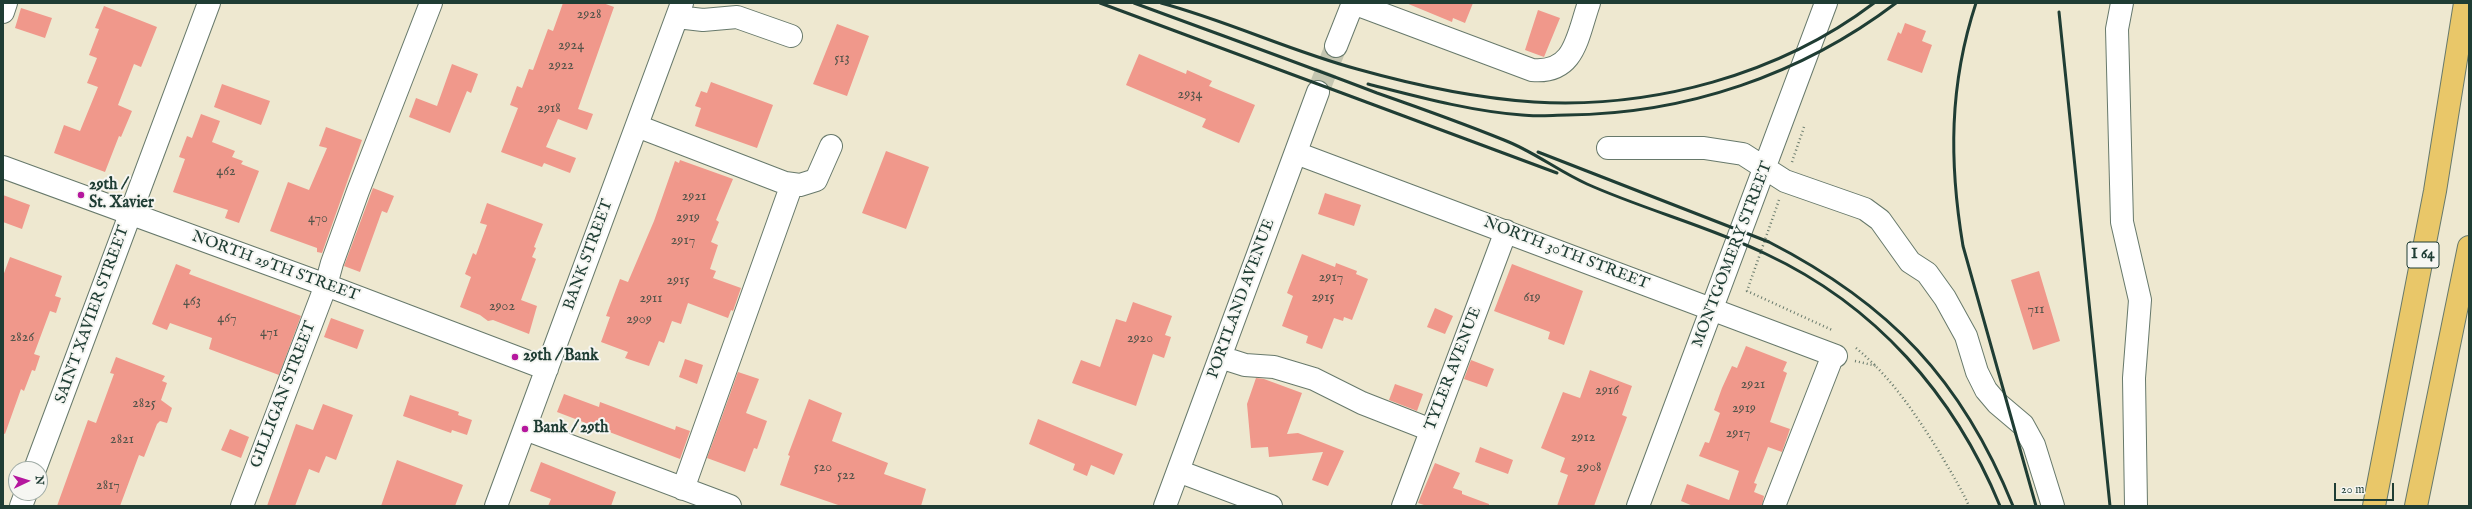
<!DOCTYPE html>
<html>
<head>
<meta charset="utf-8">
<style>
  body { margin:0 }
  #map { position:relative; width:2472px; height:509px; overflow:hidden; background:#eee8d0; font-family:"IM FELL English",serif }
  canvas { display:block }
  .frame { position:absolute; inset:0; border:4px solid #1f3d34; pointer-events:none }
  .north { position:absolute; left:8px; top:461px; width:40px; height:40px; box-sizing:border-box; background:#f6f6f2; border:1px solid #a0aca6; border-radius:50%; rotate:86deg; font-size:11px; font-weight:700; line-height:16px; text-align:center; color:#1f3d34 }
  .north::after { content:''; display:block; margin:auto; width:14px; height:18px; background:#b5179e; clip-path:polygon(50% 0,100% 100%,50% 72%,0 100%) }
  .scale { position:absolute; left:2334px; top:483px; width:60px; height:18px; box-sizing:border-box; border:2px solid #1f3d34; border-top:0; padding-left:5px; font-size:12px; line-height:14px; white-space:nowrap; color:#1f3d34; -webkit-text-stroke:3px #f6f6f2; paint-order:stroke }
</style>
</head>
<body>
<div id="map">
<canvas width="2472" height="509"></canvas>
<div class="frame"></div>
<div class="north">N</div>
<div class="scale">20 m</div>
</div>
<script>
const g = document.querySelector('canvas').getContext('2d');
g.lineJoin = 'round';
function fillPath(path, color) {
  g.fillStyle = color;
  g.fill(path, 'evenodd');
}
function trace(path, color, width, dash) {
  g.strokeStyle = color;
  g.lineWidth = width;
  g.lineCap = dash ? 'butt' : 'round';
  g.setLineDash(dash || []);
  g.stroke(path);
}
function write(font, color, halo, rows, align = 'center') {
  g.font = font + ' "IM FELL English",serif';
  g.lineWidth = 4;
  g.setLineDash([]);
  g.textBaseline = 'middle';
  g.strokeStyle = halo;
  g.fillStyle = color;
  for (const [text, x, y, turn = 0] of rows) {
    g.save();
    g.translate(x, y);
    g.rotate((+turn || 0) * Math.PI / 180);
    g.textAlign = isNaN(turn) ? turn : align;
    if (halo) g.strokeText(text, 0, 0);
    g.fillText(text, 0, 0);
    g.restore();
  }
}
const building = new Path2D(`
  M563,3H603L614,7L578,109L593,114L587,130L558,119L546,147L576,158L570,173L544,163L542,167L501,152L518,108L510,105L517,86L522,88L529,69L533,70L548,29L553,31Z
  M1406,3H1473L1465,23L1453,18L1452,22Z
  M104,6L157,27L141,67L134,64L118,105L132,111L121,137L119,136L105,172L54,153L64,125L80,131L98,87L87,83L97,58L89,55L99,29L95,28Z
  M21,8L52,18L45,38L15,28Z
  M1538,10L1560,18L1544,57L1525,50Z
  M1905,23L1926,31L1922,41L1932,45L1922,73L1887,60L1898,32L1901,34Z
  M837,24L869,36L847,96L813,84Z
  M1139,54L1186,74L1187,70L1212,81L1209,86L1255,105L1239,143L1202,127L1206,119L1126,85Z
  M452,64L478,74L471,93L467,91L450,133L409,117L416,98L437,106Z
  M711,82L773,105L757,148L695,126L701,108L695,106L701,91L707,93Z
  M222,84L270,101L261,125L214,107Z
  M201,114L220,121L212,142L235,151L232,157L243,161L241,164L259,171L239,223L225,218L228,210L173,192L185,159L179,157L187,136L192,138Z
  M326,127L362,140L322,253L317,252V248L270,231L288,182L309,190L327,148L319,146Z
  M886,151L929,167L906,229L862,213Z
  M680,160L733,179L716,220L719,222L711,242L718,245L710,269L716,271L713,278L741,288L733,311L731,310L728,318L688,303L681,324L672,321L664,343L659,341L649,366L625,358L628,352L601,342L610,317L606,316L620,279L628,282L654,221L675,161L679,163Z
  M373,188L394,196L387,213L382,211L360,272L344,266Z
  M1325,193L1361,205L1354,226L1318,214Z
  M3,195L30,205L22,229L3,222Z
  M487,203L543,224L534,247L536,248L532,257L536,259L521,300L537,306L529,334L493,320L488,321L480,315L460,307L471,277L465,274L473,253L476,255L487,225L480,223Z
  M1302,254L1335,267L1336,263L1357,271L1356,274L1368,279L1352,320L1344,317L1343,321L1334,318L1322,349L1306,343L1308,336L1282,326L1293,296L1287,293Z
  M10,257L62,276L55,296L61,298L56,313L50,311L34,354L40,356L35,371L32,370L24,391L21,389L5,434L3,433V276Z
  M176,264L191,270L189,274L301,316L279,375L209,349L212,338L170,323L167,330L152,324Z
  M1512,264L1583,291L1564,345L1548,339L1550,332L1494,311Z
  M2039,271L2060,341L2033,350L2011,280Z
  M1133,302L1172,316L1165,335L1171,337L1164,358L1153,354L1136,406L1072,383L1081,360L1100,367L1116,319L1126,322Z
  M1435,308L1453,316L1445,334L1427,327Z
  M331,318L364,330L357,349L324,337Z
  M1746,346L1787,362L1783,371L1787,373L1770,422L1790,429L1782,452L1768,447L1754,483L1757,484L1754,492L1764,496L1762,506H1693L1681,501L1687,484L1729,500L1739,471L1699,456L1705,442L1709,443L1720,413L1714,410L1722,388L1732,366L1737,368Z
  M116,357L165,376L162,381L167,383L161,400L172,408L167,423L160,421L157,424L144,457L139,455L120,506H57L88,420L96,423L114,374L110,373Z
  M685,359L703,365L697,384L679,377Z
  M1471,360L1494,369L1487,387L1464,379Z
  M1590,370L1632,386L1622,415L1627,417L1594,506H1557L1568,475L1560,472L1565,458L1541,448L1563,392L1580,398Z
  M738,372L759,379L746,413L767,421L757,449L754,448L745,472L707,458Z
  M1256,378L1264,379L1302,393L1287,434L1298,433L1344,451L1328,486L1312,480L1323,452L1269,457L1268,447L1251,448L1247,404Z
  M1395,384L1423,394L1417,411L1389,400Z
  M564,394L599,407L600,402L675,430L676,426L690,431L680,459L557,412Z
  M410,395L459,412L458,415L472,420L467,435L452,430L451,433L403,416Z
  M809,399L842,413L832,441L888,463L884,474L926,489L921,506H841L780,485L790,456L788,455Z
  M323,404L353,415L336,460L326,456L319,473L309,469L295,506H267L296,424L313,430Z
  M1038,419L1123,454L1114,475L1091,465L1087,476L1073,470L1075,464L1029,444Z
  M230,429L249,437L241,458L221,450Z
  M1480,447L1513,460L1508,474L1475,462Z
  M397,460L463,485L455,506H381Z
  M541,462L616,492L611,506H548L551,499L530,491Z
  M1435,463L1460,473L1453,488L1462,491V494L1489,504V506H1427L1418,503Z`);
const minorTunnel = new Path2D(`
  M1318,92L1336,46`);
const path = new Path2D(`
  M1792,162L1804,127
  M1779,200L1747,291L1832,330
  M1856,348C1891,377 1914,412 1938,450C1949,469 1960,486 1969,506
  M1855,361L1877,366`);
const minor = new Path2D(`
  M2122,3L2117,29L2122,222L2140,300L2134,378L2136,506
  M3,12L6,3
  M677,17L703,20L737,17L791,36
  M1336,46L1353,3L1532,70C1575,74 1577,37 1589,3
  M637,126L785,183L800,185L816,180L831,146
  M1608,148H1704L1743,154L1785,181L1865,209L1880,220L1910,262L1927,273L1945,298L1966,336L1977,372L1986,390L1997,403L2023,425L2034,445L2053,506
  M1296,153L1836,356
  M3,167L326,285L547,369
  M1220,357L1245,365L1274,367L1314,379L1362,403L1431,430
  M525,429L730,506
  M35,469L209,3
  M1178,471L1271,506
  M683,489L792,184
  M21,506L26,493
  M242,506L326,285L332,263L358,191L431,3
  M496,506L682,3
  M1165,506L1318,92
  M1403,506L1506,231
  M1638,506L1826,3
  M1774,506L1833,355`);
const highway = new Path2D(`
  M2374,506L2435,191L2465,3
  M2416,506L2469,247`);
const rail = new Path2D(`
  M1100,3L1557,173
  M1134,3C1215,33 1296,62 1377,93C1420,108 1462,123 1504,140C1533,151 1558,171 1587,184C1645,210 1708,226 1766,254C1875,305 1954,394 2000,506
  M1161,3C1228,21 1290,51 1357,69C1414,85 1474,98 1534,102C1652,109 1779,75 1874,3
  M1976,3C1949,85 1949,162 1963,246L2036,506
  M2059,12L2110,506
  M1368,84C1419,97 1470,111 1522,115C1537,117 1553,115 1567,115C1686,114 1801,75 1896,3
  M1538,152L1769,242C1890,304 1962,380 2013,506`);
const markers = [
  [81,195,4,"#b5179e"],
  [515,357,4,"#b5179e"],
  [525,429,4,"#b5179e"]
];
const numberNames = [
  ["2928",589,15],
  ["2924",571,46],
  ["513",842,59],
  ["2922",561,66],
  ["2934",1190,95],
  ["2918",549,109],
  ["462",226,172],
  ["2921",694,197],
  ["2919",688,218],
  ["470",318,219],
  ["2917",683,241],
  ["2917",1331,278],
  ["2915",678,281],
  ["2915",1323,298],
  ["619",1532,298],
  ["2911",651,299],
  ["463",192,302],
  ["2902",502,307],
  ["711",2036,310],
  ["467",227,319],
  ["2909",639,320],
  ["471",269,333],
  ["2826",22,338],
  ["2920",1140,339],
  ["2921",1753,385],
  ["2916",1607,391],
  ["2825",144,404],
  ["2919",1744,409],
  ["2917",1738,434],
  ["2912",1583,438],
  ["2821",122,440],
  ["520",823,468],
  ["2908",1589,468],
  ["522",846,476],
  ["2817",108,486]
];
const shields = [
  [2423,255,32]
];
const shieldNames = [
  ["I 64",2423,255]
];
const poiNames = [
  ["29th /",89,186],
  ["St. Xavier",89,204],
  ["29th / Bank",523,357],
  ["Bank / 29th",533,429]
];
const streetNames = [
  ["NORTH 30TH STREET",1566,254,21],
  ["BANK STREET",589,255,-70],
  ["MONTGOMERY STREET",1733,255,-69],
  ["NORTH 29TH STREET",275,267,20],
  ["PORTLAND AVENUE",1242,299,-70],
  ["SAINT XAVIER STREET",93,315,-70],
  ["TYLER AVENUE",1454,369,-69],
  ["GILLIGAN STREET",284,395,-69]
];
fillPath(building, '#f0988b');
trace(minorTunnel, '#c5c6b1', 22, [22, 11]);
trace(minor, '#67796b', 24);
trace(highway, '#67796b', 24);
trace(path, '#67796b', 2.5, [1, 3]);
trace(minor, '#fff', 22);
trace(highway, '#e9c769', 22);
trace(rail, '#1f3d34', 3);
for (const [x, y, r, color] of markers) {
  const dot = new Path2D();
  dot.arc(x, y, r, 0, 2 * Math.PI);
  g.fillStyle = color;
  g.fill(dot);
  trace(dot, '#f6f6f2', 1.5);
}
write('14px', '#53544a', null, numberNames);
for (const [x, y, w] of shields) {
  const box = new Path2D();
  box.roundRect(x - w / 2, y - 13, w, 26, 3);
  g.fillStyle = '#f6f6f2';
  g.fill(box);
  trace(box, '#1f3d34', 1);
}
write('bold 15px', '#1f3d34', null, shieldNames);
write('bold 16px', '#1f3d34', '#f6f6f2', poiNames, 'left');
write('16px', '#1f3d34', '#f6f6f2', streetNames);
</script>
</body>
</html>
